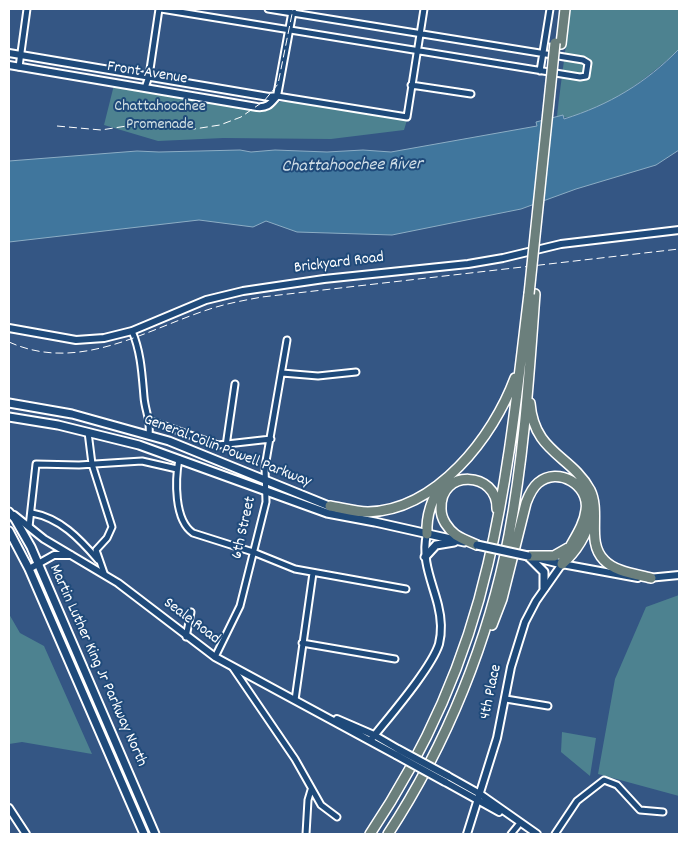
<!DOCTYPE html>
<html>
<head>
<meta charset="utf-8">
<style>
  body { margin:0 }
  #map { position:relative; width:688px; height:843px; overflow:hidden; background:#345684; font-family:Dekko,sans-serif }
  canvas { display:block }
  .frame { position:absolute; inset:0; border:10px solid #fff; pointer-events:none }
</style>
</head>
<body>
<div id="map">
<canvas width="688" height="843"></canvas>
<div class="frame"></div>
</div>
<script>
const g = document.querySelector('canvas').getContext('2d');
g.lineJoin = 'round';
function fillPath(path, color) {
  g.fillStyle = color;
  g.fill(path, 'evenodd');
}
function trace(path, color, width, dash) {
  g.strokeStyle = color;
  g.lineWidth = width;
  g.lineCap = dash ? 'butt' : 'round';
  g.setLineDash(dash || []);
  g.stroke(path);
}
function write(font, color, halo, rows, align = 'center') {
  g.font = font + ' Dekko,sans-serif';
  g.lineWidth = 4;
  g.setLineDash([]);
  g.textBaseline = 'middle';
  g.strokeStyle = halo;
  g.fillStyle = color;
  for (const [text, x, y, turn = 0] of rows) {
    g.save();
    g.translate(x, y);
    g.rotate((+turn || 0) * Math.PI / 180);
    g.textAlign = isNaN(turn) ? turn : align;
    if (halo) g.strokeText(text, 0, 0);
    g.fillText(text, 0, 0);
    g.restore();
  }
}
const green = new Path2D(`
  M569,9H679V49C658,70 588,127 557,116C561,80 567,45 569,9Z
  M114,85L270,110L279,102L292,101L407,120L404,130L331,139L223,138L158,141L104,125Z
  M679,595V796L598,774L615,679L646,607Z
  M9,614L20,633L44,646L92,754L22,742L9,744Z
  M562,732L596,738L590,776L561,752Z`);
const water = new Path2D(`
  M679,49V150L656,165L576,189L521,209L392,235L297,232L266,221L253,227L199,220L9,242V161L137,151L159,152L240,150L251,152L275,150L327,152L363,150L391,152L537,126L536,122L563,115L564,119C609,105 646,83 679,49Z`);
const minor = new Path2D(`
  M161,9L580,77L586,76L588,63L583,60L268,9
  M19,67L27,9
  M540,71L550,9
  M411,85L471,94
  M145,88L149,76L159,9
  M277,96L407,117L424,9
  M132,331C141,352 142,374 144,397C145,411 151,420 149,435
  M282,373L318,376L356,372
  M151,421L218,445L271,439
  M88,432L92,464L112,527L107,538L96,550L104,573
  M226,446L235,384
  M179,459C175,480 174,520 193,533L253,552L295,569L406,589
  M32,513C60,518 79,538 98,560
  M29,527L36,464L79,465L142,461L177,469
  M186,637L191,612
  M302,643L395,659
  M215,657L240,606L266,502L265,467L287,340
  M233,668L295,759L321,805L337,817
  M506,699L548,706
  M295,700L313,573
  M306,834L308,800L311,790
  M511,834L520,823
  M555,834L577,801L604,780L617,785L640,810L663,812`);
const tertiary = new Path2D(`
  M9,53L269,97L277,96
  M9,65L257,107C268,108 270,104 277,96
  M277,96L293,9
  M9,328L76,340L104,338L132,331L206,300L243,291L324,279L468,264L503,258L561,244L679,230
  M14,515L44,539L118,583L215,657L396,755
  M29,569L54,555H71
  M648,578L679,575
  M337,719L374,735L398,749
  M370,741C388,718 431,669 439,644C442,632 441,617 438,605C432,581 421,560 427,534
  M448,776L480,794L537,834
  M445,782L499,812
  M9,808L26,834
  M467,834L497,738L511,667L525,622L536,601L562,564L638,578`);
const secondary = new Path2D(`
  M9,403L72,414L169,441L334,508
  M9,417L58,425L139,445L327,513L375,522L464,542
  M9,512L15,519L31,547L155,834
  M9,531L29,569L144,834
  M528,556L544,572V588
  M425,557L436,545L454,542
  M538,558L562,564`);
const motorway = new Path2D(`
  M561,44L565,9
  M530,403C534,453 571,455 590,490C601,512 586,542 604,560C615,572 636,574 651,578
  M330,506C342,508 356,512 368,512C437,510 493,437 515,378
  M427,534C426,516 432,497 443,483
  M477,545C470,542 462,539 456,535C448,529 441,519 441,509C439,468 498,471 497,509
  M528,556H554L568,548
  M562,564C577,551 587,533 592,514
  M492,625L502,599L526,503C529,495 532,488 538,483C558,466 590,485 586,510C584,529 568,546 562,564
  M370,834C425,752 466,660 488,564C509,475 518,384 529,294
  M388,834C447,744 489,640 509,535C524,456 529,375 535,294`);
const rail = new Path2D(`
  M57,126L101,130L146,123L194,129L220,125L241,117L264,101L278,84L293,9
  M9,342C80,374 146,329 213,308C229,303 246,300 262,297L679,249`);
const tertiaryBridge = new Path2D(`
  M398,749L448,776
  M396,755L445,782`);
const secondaryBridge = new Path2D(`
  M477,545L528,556`);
const motorwayBridge = new Path2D(`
  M529,294L555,43`);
const streetNames = [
  ["Front Avenue",147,74,9],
  ["Brickyard Road",339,264,-7],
  ["General Colin Powell Parkway",227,452,21],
  ["6th Street",245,528,-77],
  ["Seale Road",191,622,37],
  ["Martin Luther King Jr Parkway North",97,666,66],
  ["4th Place",492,692,-78]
];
const parkNames = [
  ["Chattahoochee",160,108],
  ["Promenade",160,126]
];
const waterNames = [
  ["Chattahoochee River",352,167,-1]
];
fillPath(green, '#4d8290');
fillPath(water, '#40769d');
trace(water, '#8cadc4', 1);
trace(minor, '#fff', 9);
trace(tertiary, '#fff', 10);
trace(secondary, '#fff', 11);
trace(motorway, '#fff', 12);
trace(minor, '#1f4a7a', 5);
trace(tertiary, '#1f4a7a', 6);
trace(secondary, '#1f4a7a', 7);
trace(motorway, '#6b7f7c', 9);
trace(rail, '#fff', 1, [8, 4]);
trace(tertiaryBridge, '#fff', 10, []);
trace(secondaryBridge, '#fff', 11, []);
trace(motorwayBridge, '#fff', 12, []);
trace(tertiaryBridge, '#1f4a7a', 6);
trace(secondaryBridge, '#1f4a7a', 7);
trace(motorwayBridge, '#6b7f7c', 9);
write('16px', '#fff', '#1f4a7a', streetNames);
write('16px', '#d2e0e3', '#1f4a7a', parkNames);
write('italic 18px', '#cfdde6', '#1f4a7a', waterNames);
</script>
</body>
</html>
